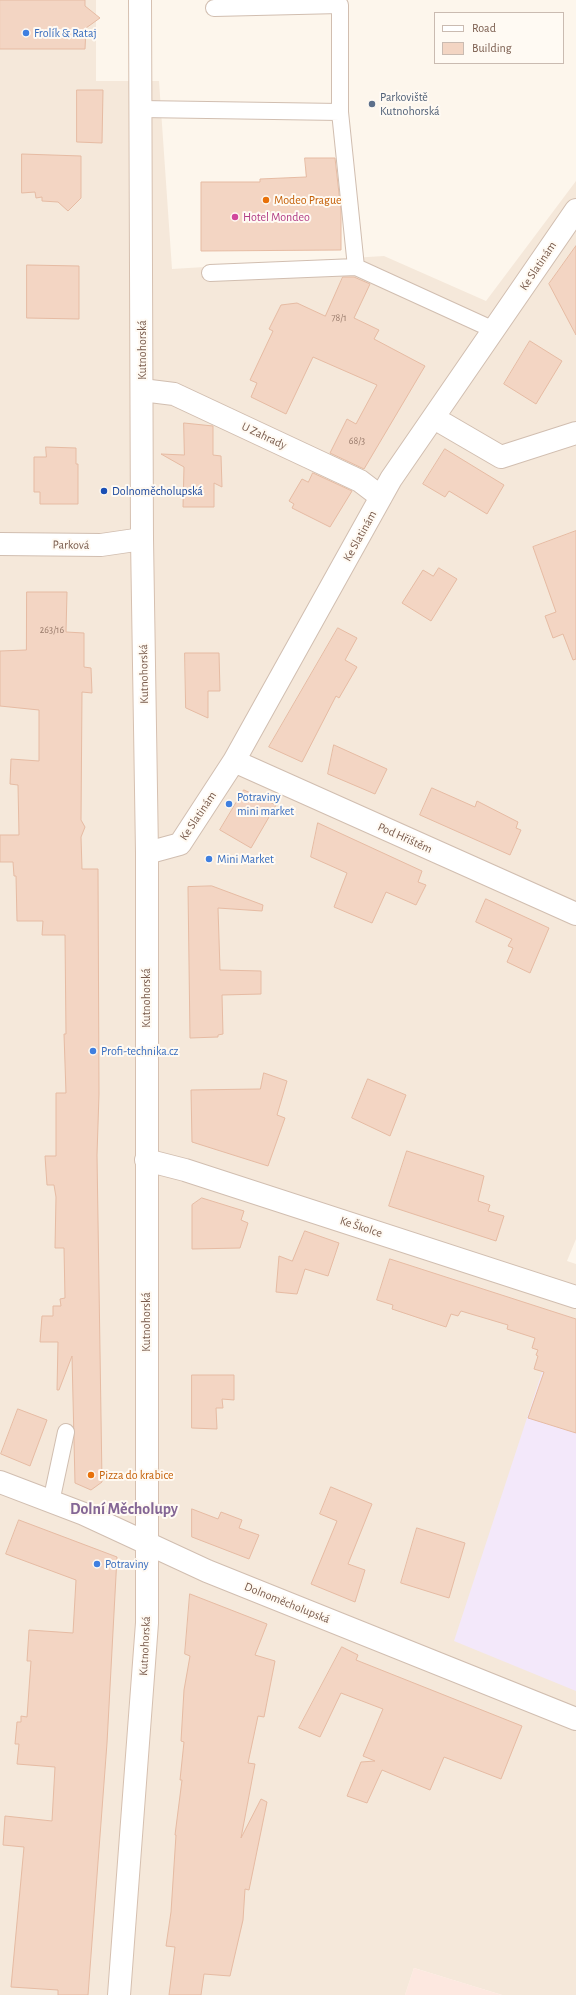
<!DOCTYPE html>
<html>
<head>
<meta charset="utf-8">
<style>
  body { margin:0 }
  #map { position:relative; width:576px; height:1995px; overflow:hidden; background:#fdf6ec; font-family:"Alegreya Sans",sans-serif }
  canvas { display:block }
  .legend { position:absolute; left:434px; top:12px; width:130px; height:52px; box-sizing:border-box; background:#fffaf3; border:1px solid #cabbb1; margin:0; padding:5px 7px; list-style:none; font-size:12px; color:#7a5c4d }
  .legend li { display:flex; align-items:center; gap:8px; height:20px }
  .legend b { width:20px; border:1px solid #cabbb1 }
</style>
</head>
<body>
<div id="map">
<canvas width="576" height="1995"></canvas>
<ul class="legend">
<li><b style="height:5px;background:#fff"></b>Road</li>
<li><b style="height:11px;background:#f3d5c3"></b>Building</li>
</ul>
</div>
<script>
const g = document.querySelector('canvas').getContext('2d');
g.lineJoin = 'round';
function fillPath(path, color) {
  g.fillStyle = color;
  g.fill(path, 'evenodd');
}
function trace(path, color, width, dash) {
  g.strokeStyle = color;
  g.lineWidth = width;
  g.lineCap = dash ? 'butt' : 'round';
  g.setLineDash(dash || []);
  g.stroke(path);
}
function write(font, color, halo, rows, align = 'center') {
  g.font = font + ' "Alegreya Sans",sans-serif';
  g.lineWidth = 4;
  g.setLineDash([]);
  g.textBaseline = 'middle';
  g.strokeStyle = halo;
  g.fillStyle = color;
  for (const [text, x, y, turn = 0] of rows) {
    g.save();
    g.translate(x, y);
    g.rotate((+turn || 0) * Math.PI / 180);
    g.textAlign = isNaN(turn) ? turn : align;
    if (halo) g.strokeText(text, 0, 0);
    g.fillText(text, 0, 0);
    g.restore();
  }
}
const residential = new Path2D(`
  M0,0H96V81H159L172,269L384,256L486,301L576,181V1239L567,1261L576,1264V1995H502L414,1968L405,1995H0Z`);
const commercial = new Path2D(`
  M414,1968L502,1995H405Z`);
const education = new Path2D(`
  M561,1314L576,1319V1691L454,1641Z`);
const building = new Path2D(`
  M0,0H85V6L100,18L86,28L85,49H0Z
  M77,90H103L102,143L77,142Z
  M22,154L81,156V198L68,211L58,202L42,201V197L36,198L35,192L22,193Z
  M305,158H335L341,211V250L201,251V182H260V179L306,177Z
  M576,246V335L549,284Z
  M27,265L79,266V319L27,318Z
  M343,277H354L370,284L354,318L379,330L374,339L425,366L364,469L330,453L347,419L356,424L377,385L313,357L286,414L251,397L257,383L250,380L273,331L269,329L281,305L297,303L325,316Z
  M530,341L562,361L536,404L504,384Z
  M184,423L213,426V455L221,456L222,487L214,483V507H183L184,467L161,454L184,455Z
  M46,447L76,448V464H78V504H40V492H34V457H46Z
  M445,449L504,485L487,514L449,491L445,497L423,484Z
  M313,473L352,491L330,527L292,508L294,504L289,501L302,479L308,482Z
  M576,531V659L573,660L563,634L553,638L545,616L556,612L533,547Z
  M439,568L457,579L431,621L402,603L423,570L433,576Z
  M27,592H67L66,632L84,633V667L91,668L92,693L82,692L81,820L85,827L81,837L82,869H98L99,1094L97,1155L102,1482L91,1490L75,1483L72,1356L59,1390H57L58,1342H40L42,1316H53V1306H61L60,1299L65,1298L64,1248H55L56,1197L54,1185H47L45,1156H56V1093H66L64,1034H66L65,935H42L43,921H17L16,876H14L13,862H0V835H19L18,785L10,784L11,759L39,761V710L0,706V651L26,650Z
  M338,628L357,638L345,660L357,667L339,698L336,696L302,762L269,747Z
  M185,653H219L220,691H208V718L186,708Z
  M334,745L387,769L375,794L328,774Z
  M432,788L475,807L477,801L518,822L516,828L521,830L510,855L420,815Z
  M244,790L276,805L251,848L220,830Z
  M318,823L422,871L418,882L426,885L416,905L386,892L372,923L334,907L347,873L311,857Z
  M212,886L263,905L262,911L218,908L220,970L261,971V994L222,995L223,1034L218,1035V1037L190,1038L188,887Z
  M486,899L549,928L530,973L507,962L513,948L508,946L512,939L476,922Z
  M264,1073L287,1081L277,1115L285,1118L268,1166L192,1142L191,1090L260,1089Z
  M368,1079L406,1095L390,1136L352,1118Z
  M407,1151L484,1176L478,1201L490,1205L488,1211L504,1216L496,1241L389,1206Z
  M202,1198L244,1211L241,1220L248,1223L240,1248L192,1249V1205Z
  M305,1231L339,1243L328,1276L305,1269L297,1294L276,1292L279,1256L292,1261Z
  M390,1259L576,1319V1433L528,1418L544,1372L534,1369L538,1356L536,1355L538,1350L532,1348L535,1338L507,1329L508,1325L461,1311L458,1316L451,1314L446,1327L392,1309L393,1305L377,1300Z
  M192,1375H234V1400L222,1399L223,1408H216L217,1429L192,1428Z
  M18,1409L47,1420L30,1466L1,1454Z
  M331,1487L372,1504L348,1564L365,1570L355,1602L311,1584L337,1521L320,1514Z
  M192,1509L218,1519L221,1512L242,1520L239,1528L259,1535L249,1559L192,1537Z
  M19,1520L117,1557L107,1743L88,1995H58V1990L11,1987L24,1847L3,1845L5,1816L52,1821L55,1767L17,1764L19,1744H15L17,1722H21V1716L27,1717L31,1661H27L29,1630L73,1633L76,1580L6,1554Z
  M417,1528L465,1543L449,1598L401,1583Z
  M190,1594L267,1624L255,1655L275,1661L264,1717L258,1716L248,1763L255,1764L241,1838L261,1799L267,1802L249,1890L245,1889L243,1920L230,1976L204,1974L201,1995H169L175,1947L166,1946L171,1912L176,1835H175L182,1780H180L184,1742L181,1741L184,1690L190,1656L185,1654Z
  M342,1647L358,1655L356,1660L522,1726L501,1779L444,1757L430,1790L382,1770L367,1803L347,1796L361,1762L375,1761L363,1756L383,1709L341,1693L320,1737L299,1728Z`);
const service = new Path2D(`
  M214,8L340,5V112L356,267L494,330
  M141,109L340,112
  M210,273L356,267
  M51,1502L66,1432`);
const minor = new Path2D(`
  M142,390L174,394L360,481L381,497
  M434,418L501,457L576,433
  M0,544L101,545L142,539
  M234,761L576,914
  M147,853L180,844L234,761L391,479L576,210
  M146,1160L185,1170L576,1297`);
const tertiary = new Path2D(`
  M0,1482L84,1514L207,1571L576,1719`);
const secondary = new Path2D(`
  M119,1995L147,1623V853L142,539L140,0`);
const markers = [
  [26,33,4,"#3f7fe0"],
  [372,104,4,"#5c6f8a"],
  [266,200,4,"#e8710a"],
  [235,217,4,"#d1479c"],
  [104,491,4,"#1a4fb4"],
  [229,804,4,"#3f7fe0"],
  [209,859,4,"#3f7fe0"],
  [93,1051,4,"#3f7fe0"],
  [91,1475,4,"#e8710a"],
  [97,1564,4,"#3f7fe0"]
];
const numberNames = [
  ["78/1",339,318],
  ["68/3",357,441],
  ["263/16",52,630]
];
const shopNames = [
  ["Frolík & Rataj",34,33],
  ["Potraviny",237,797],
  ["mini market",237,811],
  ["Mini Market",217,859],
  ["Profi-technika.cz",101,1051],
  ["Potraviny",105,1564]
];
const serviceNames = [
  ["Parkoviště",380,97],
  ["Kutnohorská",380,111]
];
const foodNames = [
  ["Modeo Prague",274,200],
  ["Pizza do krabice",99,1475]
];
const hotelNames = [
  ["Hotel Mondeo",243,217]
];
const streetNames = [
  ["Ke Slatinám",538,266,-56],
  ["Kutnohorská",142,350,-90],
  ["U Zahrady",264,436,25],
  ["Ke Slatinám",360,536,-61],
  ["Parková",71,545,1],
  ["Kutnohorská",144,674,-91],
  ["Ke Slatinám",198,816,-56],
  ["Pod Hřištěm",405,838,24],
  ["Kutnohorská",146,998,-90],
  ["Ke Školce",361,1227,18],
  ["Kutnohorská",146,1322,-90],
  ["Dolnoměcholupská",287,1603,22],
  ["Kutnohorská",145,1646,-87]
];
const transitNames = [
  ["Dolnoměcholupská",112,491]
];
const districtNames = [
  ["Dolní Měcholupy",124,1509]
];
fillPath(residential, '#f5e8da');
fillPath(commercial, '#fde8e0');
fillPath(education, '#f3e8fa');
fillPath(building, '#f3d5c3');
trace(building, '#e6bba3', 1);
trace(service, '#d1beb0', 18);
trace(minor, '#d1beb0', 24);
trace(tertiary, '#d1beb0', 24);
trace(secondary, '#d6c0b0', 24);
trace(service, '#fff', 16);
trace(minor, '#fff', 22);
trace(tertiary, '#fff', 22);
trace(secondary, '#fff', 22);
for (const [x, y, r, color] of markers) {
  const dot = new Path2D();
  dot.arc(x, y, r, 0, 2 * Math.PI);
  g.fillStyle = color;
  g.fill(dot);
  trace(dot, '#fffaf3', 1.5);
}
write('10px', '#987a6a', null, numberNames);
write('12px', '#366cbe', '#fffaf3', shopNames, 'left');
write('12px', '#4e5e75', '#fffaf3', serviceNames, 'left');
write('12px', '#c56008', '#fffaf3', foodNames, 'left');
write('12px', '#b23c85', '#fffaf3', hotelNames, 'left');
write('12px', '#7a5c4d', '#fffaf3', streetNames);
write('12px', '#164399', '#fffaf3', transitNames, 'left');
write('bold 16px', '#846695', '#fffaf3', districtNames);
</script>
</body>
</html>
